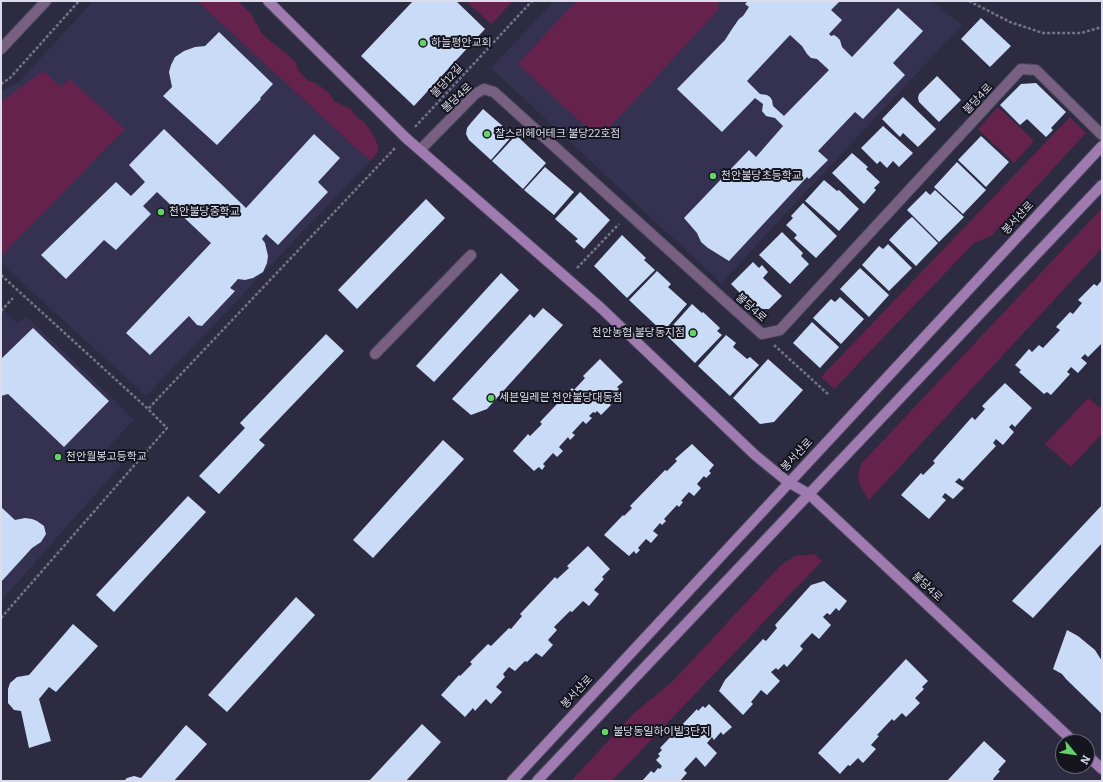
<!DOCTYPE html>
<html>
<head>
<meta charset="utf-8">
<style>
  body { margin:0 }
  #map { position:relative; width:1103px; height:782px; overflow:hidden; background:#2c2b42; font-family:Bitter,serif }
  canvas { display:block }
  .frame { position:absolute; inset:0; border:2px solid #dcdcec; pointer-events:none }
  .north { position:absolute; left:1055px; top:734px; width:40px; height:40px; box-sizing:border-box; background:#15151f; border:1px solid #656571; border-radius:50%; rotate:119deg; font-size:11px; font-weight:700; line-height:16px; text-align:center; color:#dcdcec }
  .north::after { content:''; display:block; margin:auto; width:14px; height:18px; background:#62d469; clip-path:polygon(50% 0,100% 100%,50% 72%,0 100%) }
</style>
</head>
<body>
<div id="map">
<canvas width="1103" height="782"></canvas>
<div class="frame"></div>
<div class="north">N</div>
</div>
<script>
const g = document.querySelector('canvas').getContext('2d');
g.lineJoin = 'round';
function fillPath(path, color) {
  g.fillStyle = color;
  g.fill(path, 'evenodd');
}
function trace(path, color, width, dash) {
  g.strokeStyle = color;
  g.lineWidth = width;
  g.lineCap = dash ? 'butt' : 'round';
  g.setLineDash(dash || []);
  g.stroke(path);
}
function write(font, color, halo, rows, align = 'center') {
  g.font = font + ' Bitter,"Noto Sans KR",serif';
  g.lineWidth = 4;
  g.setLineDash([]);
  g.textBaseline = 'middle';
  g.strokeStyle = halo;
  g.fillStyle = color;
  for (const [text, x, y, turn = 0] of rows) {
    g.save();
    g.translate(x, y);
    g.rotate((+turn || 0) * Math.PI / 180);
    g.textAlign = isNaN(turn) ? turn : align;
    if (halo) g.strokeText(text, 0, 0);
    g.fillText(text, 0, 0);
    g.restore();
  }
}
const built = new Path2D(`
  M93,1H197L370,161L146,396L1,263V92L20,81Z
  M554,1H932L962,25L721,283L491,68Z
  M1,308L18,324L26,316L134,419L107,449L122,464L1,601Z`);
const green = new Path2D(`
  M197,1H237L250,12L262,34L295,61L298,70L307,80L316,83L329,93L334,101L351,109C354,116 358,117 364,122C369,127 380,144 378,151C377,154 372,158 370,161Z
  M466,1H513L491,24Z
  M576,1H718L719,9L599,139L518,64Z
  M43,71L61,87L70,79L125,129L3,254L1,253V102Z
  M998,107L1034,141L1014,163L978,129Z
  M1070,117L1086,133L991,236L974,243L834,389L821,377Z
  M1102,208V248L869,500C860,486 855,480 861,464Z
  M1088,398L1102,409V434L1071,467L1045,444Z
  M814,554L822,561L612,781H571L634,713L672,682L780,566L795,556Z`);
const building = new Path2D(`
  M413,1H456L485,29L414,106L361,56Z
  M748,1H840L831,10L842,20L829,34L831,36L834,35L837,37L840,40L842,47L852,57L898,8L923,31L893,63L905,75L863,119L855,112L818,151L828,160L809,179L807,177L729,261L708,248L701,242L697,233L684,218L749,150L756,157L783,126L775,118L766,116L762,111L763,104L755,98L722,132L677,89L725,40L732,29L739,19L743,16L749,7L745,4ZM790,35L802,46L807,54L811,58L817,59L829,70L784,116L773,106L772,100L770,97L767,95L760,94L747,81Z
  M981,18L1011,46L990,67L961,39Z
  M219,32L273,84L260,98L261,99L217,145L163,96L172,87L169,72L171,65L175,57L184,51L195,47L205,46Z
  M937,76L961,100L939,122L919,102L918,98L919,94Z
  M1036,83L1066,112L1051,128L1053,130L1046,137L1027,119L1020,125L1000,105L1021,84Z
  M903,97L936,129L918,147L903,133L900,137L882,119Z
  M483,109L513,135L491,160L469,140L466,134L467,128L470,124Z
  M883,126L913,153L899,167L893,161L887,168L880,161L877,164L861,148Z
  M164,129L246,208L314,134L340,158L318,182L328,192L278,245L266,234L262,239L265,243L268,256L267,263L263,272L253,278L245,280L238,279L230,288L235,291L202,326L197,325L189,316L150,355L126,333L211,243L157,192L143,206L151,214L116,250L104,240L66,279L41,255L116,182L131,196L145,182L129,165Z
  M516,135L546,163L523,189L492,161Z
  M981,136L1009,162L986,187L958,160Z
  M852,153L868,167L866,169L880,182L874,188L876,190L864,204L832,173Z
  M957,162L986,190L963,214L934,187Z
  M545,167L574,192L554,215L524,190Z
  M824,180L837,191L839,190L859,209L839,231L805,201Z
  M935,190L964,217L939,242L907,210L926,191L930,195Z
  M580,192L610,220L584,249L575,241L578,239L555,219Z
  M426,199L445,218L357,309L338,290Z
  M803,203L837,236L816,258L794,238L797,235L786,225L793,218L791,216Z
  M912,217L938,243L916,266L889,240L907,221Z
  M782,232L803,253L801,256L809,264L790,284L759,255Z
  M622,235L646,258L644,260L655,270L627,298L594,266Z
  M888,244L912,268L889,291L862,265L879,246L883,249Z
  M753,262L759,268L762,265L768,272L763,278L782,296L769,309H756L731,284Z
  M860,268L889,295L869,317L840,289Z
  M657,271L671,284L668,287L687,304L663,332L629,300Z
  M501,273L519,290L434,382L416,366Z
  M1102,280V343L1088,357L1085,354L1081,358L1087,363L1078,373L1071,367L1067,372L1070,374L1051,395L1047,392L1044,394L1019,372L1021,370L1015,365L1029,349L1032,352L1039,345L1043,348L1060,330L1056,327L1070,312L1073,314L1082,303L1078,300L1094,284L1097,286Z
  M840,297L864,319L841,344L813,318L831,299L835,302Z
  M692,304L702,313L703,312L720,328L717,331L722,335L695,363L665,334Z
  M543,308L563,325L487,409L471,415L452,399L530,314L534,318Z
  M812,322L839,347L820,368L793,343Z
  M33,328L109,401L64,447L8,394L1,396V359Z
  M326,334L344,351L259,440L265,445L219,494L199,476L245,428L240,423Z
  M726,335L736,343L733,347L747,359L750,357L759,365L730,396L698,366Z
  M600,359L623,382L617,387L619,389L613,396L611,394L606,401L611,405L601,415L597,411L595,413L593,412L589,416L592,418L586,424L583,421L572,433L575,435L570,440L568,437L559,447L563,451L557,457L553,453L543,464L545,466L542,470L539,467L534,471L513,451L528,434L530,436L542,424L540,422L572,388L574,390L585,378L583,376Z
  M768,359L803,390L774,422L760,424L733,398Z
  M1005,383L1032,408L1015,427L1012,424L1009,427L1014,432L1003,445L996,439L993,443L996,446L963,481L959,478L955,482L964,488L953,499L945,493L942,497L946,500L929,519L901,495L921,473L923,475L935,463L933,461L972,417L975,420L985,409L982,406Z
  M443,440L464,459L373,558L353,540Z
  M692,444L714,465L709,471L711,473L706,478L704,476L697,484L701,488L694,496L689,492L681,501L683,502L679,507L677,505L664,519L666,521L662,525L660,523L653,531L658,535L651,543L646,539L638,548L640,550L636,554L634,551L629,556L604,535L623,515L624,516L632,508L630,506L665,470L667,471L677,461L675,459Z
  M188,496L206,512L114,612L96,595Z
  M1102,505V543L1033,618L1012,601Z
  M1,507L15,520L25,518L32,519L37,521L44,526L46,534L41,542L32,548L1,582Z
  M588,546L610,569L602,577L604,579L594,590L599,594L589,606L583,601L572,612L570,611L554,627L557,630L548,640L553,645L542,657L536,653L527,662L525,661L515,671L509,667L503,674L505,677L496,687L502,692L491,704L486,699L475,711L473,708L465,717L441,695L459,675L460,676L472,664L470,662L488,644L491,646L509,628L511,629L522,616L520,614L555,577L557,579L569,568L567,566Z
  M824,581L847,601L839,611L836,608L830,615L827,613L823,617L831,625L819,639L812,633L800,646L803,649L787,667L784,664L778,670L776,668L771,672L780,681L767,695L761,690L751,702L753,704L743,715L719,691L725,680L763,639L766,641L777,628L775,625L811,585Z
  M296,597L315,615L227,712L208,695Z
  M73,624L98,646L56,692L49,687L39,699L51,741L29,748L21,711L14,710L8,703V689L10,683L17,677L29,675Z
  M1067,630L1078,636L1095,650L1102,661V714L1066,679L1062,674L1053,669Z
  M906,659L928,681L922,687L924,689L915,698L920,703L906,717L902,713L894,721L892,719L877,735L879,736L871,745L876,749L863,763L858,758L850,766L848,765L840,774L818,753Z
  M709,704L732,727L723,735L721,732L714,740L712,737L707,743L717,753L705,767L696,757L684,770L687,773L680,781H642L651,771L654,773L658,768L660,769L662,766L656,760L660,756L658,754L662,750L660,748L697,709L698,711L703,706L705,708Z
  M422,724L441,742L406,781H369Z
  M186,725L207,744L174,781H124L127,778L134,776L141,778Z
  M984,741L1006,761L998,770L1000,771L993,779L994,781H947Z`);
const path = new Path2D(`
  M969,1L1010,22L1043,33H1081L1102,27
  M1,84L10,78L79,1
  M415,127L532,1
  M577,268L619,224
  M1,275L148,409L396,147
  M1,311L13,298
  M774,345L829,395
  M1,618L167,428L148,409`);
const lane = new Path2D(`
  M375,354L471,255`);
const street = new Path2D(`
  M1,49L46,1
  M420,150L475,94L484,89L494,92L762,334L780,330L1021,69L1036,70L1102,135`);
const secondary = new Path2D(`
  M268,1L406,138L601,308L755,455L788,482L809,494L1074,742
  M1087,755L1102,769
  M512,781L1102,146
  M537,781L1102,185`);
const markers = [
  [423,43,4,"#62d469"],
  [487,134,4,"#62d469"],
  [713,176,4,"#62d469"],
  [161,212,4,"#62d469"],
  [693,333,4,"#62d469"],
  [491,398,4,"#62d469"],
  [58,457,4,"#62d469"],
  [605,732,4,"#62d469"]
];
const poiNames = [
  ["하늘평안교회",431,43],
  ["찰스리헤어테크 불당22호점",495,134],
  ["천안불당초등학교",721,176],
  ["천안불당중학교",169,212],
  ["천안농협 불당동지점",685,333,"right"],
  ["세븐일레븐 천안불당대동점",499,398],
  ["천안월봉고등학교",66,457],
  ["불당동일하이빌3단지",613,732]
];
const streetNames = [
  ["불당12길",447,81,-47],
  ["불당4로",457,98,-43],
  ["불당4로",978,99,-47],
  ["봉서산로",1018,218,-47],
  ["불당4로",751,308,42],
  ["봉서산로",797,455,-47],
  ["불당4로",927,587,43],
  ["봉서산로",577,692,-47]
];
fillPath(built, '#343250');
fillPath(green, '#65224d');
fillPath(building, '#c9dbf6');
trace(lane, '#48475d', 12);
trace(street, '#48475d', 12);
trace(secondary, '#48475d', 12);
trace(path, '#747387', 2.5, [3, 2]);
trace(lane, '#776081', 10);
trace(street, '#776081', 10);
trace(secondary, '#a07baf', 10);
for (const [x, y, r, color] of markers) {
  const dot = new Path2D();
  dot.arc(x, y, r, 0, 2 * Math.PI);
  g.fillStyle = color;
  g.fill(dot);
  trace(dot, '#15151f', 1.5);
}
write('11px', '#dcdcec', '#15151f', poiNames, 'left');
write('11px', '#dcdcec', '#15151f', streetNames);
</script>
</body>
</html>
